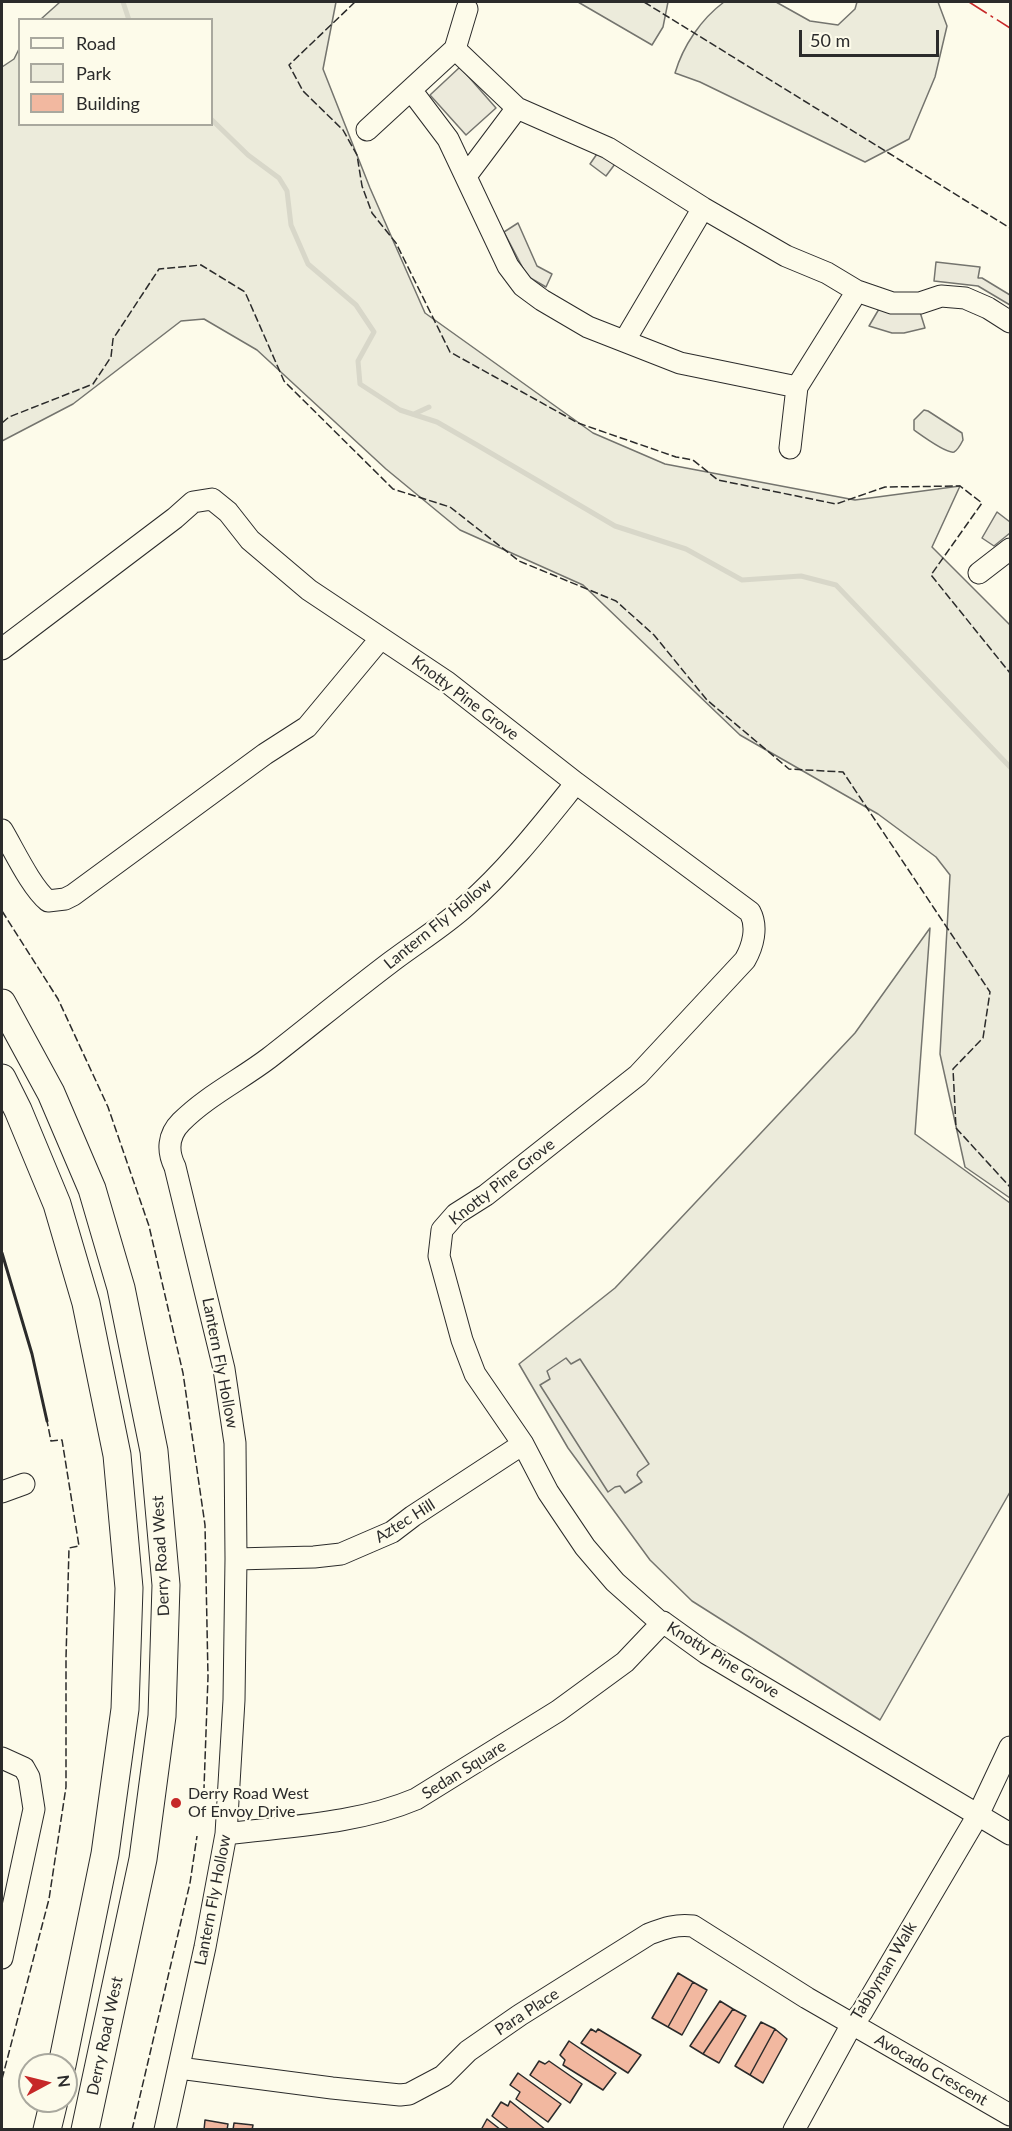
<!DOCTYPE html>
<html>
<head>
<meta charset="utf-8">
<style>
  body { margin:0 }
  #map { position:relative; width:1012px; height:2131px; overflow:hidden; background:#fdfbea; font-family:Lato,sans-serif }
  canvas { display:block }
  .frame { position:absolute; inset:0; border:3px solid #2b2b2b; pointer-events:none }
  .legend { position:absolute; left:18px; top:18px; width:195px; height:108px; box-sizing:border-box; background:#fdfbea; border:2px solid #a9a89e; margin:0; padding:8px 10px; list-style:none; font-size:18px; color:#2b2b2b }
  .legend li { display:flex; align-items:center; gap:12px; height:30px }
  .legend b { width:30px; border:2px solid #a9a89e }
  .north { position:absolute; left:18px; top:2053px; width:60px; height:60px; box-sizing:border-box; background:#fdfbea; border:2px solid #a9a89e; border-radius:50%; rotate:83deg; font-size:16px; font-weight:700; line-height:24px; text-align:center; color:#2b2b2b }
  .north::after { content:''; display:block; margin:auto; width:21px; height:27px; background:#c62828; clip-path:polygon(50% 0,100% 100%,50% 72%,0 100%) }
  .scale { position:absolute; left:799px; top:30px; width:140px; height:27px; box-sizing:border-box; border:3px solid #2b2b2b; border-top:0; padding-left:8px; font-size:18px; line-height:21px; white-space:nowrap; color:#2b2b2b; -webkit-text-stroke:4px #fdfbea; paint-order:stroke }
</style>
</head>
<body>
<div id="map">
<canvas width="1012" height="2131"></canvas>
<div class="frame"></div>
<ul class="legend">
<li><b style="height:8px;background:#fdfbea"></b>Road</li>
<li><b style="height:16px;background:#ecebdb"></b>Park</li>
<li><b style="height:16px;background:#f2b8a0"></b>Building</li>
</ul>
<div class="north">N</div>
<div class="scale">50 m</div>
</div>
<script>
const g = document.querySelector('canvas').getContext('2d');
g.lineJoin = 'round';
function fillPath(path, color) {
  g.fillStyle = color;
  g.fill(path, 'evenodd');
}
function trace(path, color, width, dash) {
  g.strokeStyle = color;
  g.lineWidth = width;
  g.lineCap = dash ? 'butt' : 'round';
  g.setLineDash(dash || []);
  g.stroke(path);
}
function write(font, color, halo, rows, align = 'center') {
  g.font = font + ' Lato,sans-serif';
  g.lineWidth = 4.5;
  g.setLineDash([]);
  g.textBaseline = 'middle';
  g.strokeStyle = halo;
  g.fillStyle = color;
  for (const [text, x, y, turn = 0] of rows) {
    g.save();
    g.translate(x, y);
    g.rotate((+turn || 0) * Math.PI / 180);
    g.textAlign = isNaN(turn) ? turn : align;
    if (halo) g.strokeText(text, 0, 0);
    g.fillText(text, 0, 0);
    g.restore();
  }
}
const green = new Path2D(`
  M60,2H336L323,69L370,188L425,313L593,433L665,464L855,500L960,486L932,547L1010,625V1198L965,1167L940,1054L950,875L936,857L878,814L740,735L583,585L460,530L386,469L257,350L204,319L181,321L73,404L2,441V67L14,59L19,49L20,124H212V20L41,19Z
  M578,2H668L663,27L652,45Z
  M724,2H776L810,21L838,25L855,9L857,2H938L947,26L935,77L909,139L865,162L700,82L675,73C683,46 701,19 724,2Z
  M924,410L928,411L962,433L963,440C961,444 958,450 954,452C947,454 921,435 914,430V420Z
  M930,928L915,1134L1010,1203V1492L880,1720L692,1601L650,1560L568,1448L519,1364L615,1288L855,1033Z`);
const parking = new Path2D(`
  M460,67L496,108L466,135L430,95Z
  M599,151L615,164L606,176L590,164Z
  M518,223L537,266L552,274L546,287L527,276L504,232Z
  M936,262L980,267L978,278H982L1010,295V305L978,286L934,281Z
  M879,309L920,312L925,328L904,333H892L869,326Z
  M997,512L1010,522V533L994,546L982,538Z
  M566,1358L571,1364L580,1359L649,1464L638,1472L637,1475L642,1482L625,1493L620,1486L615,1487L608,1492L540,1385L550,1379L547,1371Z`);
const stream = new Path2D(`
  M123,2L129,20
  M212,120L248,155L279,178L287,191L291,225L308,264L356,305L374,332L358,361L360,384L400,410L437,422L477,445L615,526L686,549L742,580L801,576L836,585L1010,767
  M414,414L429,407`);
const building = new Path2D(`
  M678,1973L693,1982L668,2027L652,2018Z
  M693,1982L707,1990L682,2035L668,2027Z
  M720,2001L733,2009L703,2054L690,2046Z
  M733,2009L746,2016L719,2063L703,2054Z
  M761,2022L775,2029L750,2075L735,2066Z
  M591,2029L596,2032L598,2029L641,2055L628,2073L581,2043Z
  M775,2029L787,2039L763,2083L750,2075Z
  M569,2041L616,2073L603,2090L563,2065L565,2060L560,2055Z
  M539,2061L545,2064L549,2061L582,2084L570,2103L530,2075Z
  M518,2073L561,2104L548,2122L516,2099L520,2092L510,2085Z
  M510,2101L546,2130H510L492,2116L501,2102L508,2106Z
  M487,2119L501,2130H481Z
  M205,2120L228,2124L227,2130H204Z
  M234,2123L253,2125L252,2130H233Z`);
const minor = new Path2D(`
  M455,49L517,108L608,148L703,208L786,256L827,273L857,291L892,303H920L941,296L965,298L988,308L1010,322
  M411,90L448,139L508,266L523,286L542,300L588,327L680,363L797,387
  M367,130L455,49L467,9
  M466,176L517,108
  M625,340L703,208
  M790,448L797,387L857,291
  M979,573L1010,549
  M2,649L175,518L193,502L212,499L228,512L250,540L309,590L447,682L576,783L750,912C758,927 753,946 745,960L638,1075L486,1195L456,1214L442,1230L439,1256L462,1340L475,1374L523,1444L548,1492L585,1547L615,1582L660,1622H663L706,1653L1010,1834
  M2,830C14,850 31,887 48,901L65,899L73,895L265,754L307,727L381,638
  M2,1492L24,1484
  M236,1559L314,1557L341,1554L392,1532L413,1516L523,1444
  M2,1758L24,1768L29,1777L34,1809L2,1958
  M226,1834C290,1826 357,1824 416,1799L558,1711L625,1662L663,1622
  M179,2068L332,2088L400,2095L409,2094L443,2076L468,2051L520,2015L649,1934C665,1928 676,1924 693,1926L807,1998L1010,2115
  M165,2130L205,1947L226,1834L234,1700L236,1559L235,1443L224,1369L175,1167C167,1151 168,1135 181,1122C207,1096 240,1080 269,1058C310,1026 350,993 391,962C416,943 444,926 467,905C508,869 542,825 576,783
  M794,2130L852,2024L862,2012L978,1815L1010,1747`);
const major = new Path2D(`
  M2,1003L51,1093L92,1189L121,1288L154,1451L166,1585L162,1716L143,1859L85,2130
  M2,1078L18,1110L57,1204L86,1303L117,1455L129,1588L125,1709L105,1854L62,2065
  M47,2130L54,2101`);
const fence = new Path2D(`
  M355,2L289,65L303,91L343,130L357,155L362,186L372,213L396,243L450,352L578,423L676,457L693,460L718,480L836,504L885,487L960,486L982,503L931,575L1010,673
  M644,2L1010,228
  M2,423L9,417L93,384L111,357L113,339L159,269L201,265L245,292L284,381L393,489L450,507L519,561L616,601L654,635L707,700L789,769L843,772L990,992L983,1038L953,1069L956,1128L1010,1187
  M2,911L58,999L108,1107L149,1226L183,1373L205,1525L208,1677L204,1788
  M2,2079L49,1899L66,1787V1658L69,1548L79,1546L62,1440L51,1441L47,1421
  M132,2130L190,1883L197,1836`);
const wall = new Path2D(`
  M2,1253L32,1354L47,1421`);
const power = new Path2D(`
  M969,2L1010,28`);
const markers = [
  [176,1803,6,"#c62828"]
];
const streetNames = [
  ["Knotty Pine Grove",465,698,37],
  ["Lantern Fly Hollow",438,924,-39],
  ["Knotty Pine Grove",502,1182,-38],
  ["Lantern Fly Hollow",220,1363,79],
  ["Aztec Hill",405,1521,-32],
  ["Derry Road West",161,1556,-93],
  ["Knotty Pine Grove",723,1660,32],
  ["Sedan Square",464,1770,-32],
  ["Lantern Fly Hollow",213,1900,-79],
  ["Tabbyman Walk",884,1971,-59],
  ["Para Place",527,2012,-33],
  ["Derry Road West",105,2036,-78],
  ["Avocado Crescent",931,2070,30]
];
const poiNames = [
  ["Derry Road West",188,1794],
  ["Of Envoy Drive",188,1812]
];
fillPath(green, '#ecebdb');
trace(green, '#74746e', 1.5);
fillPath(parking, '#eceadb');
trace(parking, '#74746e', 1.5);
trace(stream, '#d8d7c9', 5);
fillPath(building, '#f2b8a0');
trace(building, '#2b2b2b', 1.5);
trace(minor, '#2b2b2b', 23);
trace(major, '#2b2b2b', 29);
trace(minor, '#fdfbea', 21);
trace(major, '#fdfbea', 27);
trace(fence, '#2b2b2b', 1.5, [8, 3]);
trace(wall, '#2b2b2b', 3);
trace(power, '#c62828', 1.5, [21, 4.5, 3, 4.5]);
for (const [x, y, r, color] of markers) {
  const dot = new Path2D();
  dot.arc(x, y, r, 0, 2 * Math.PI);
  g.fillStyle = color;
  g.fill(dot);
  trace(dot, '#fdfbea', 2);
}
write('16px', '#2b2b2b', '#fdfbea', streetNames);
write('16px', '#2b2b2b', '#fdfbea', poiNames, 'left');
</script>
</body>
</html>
